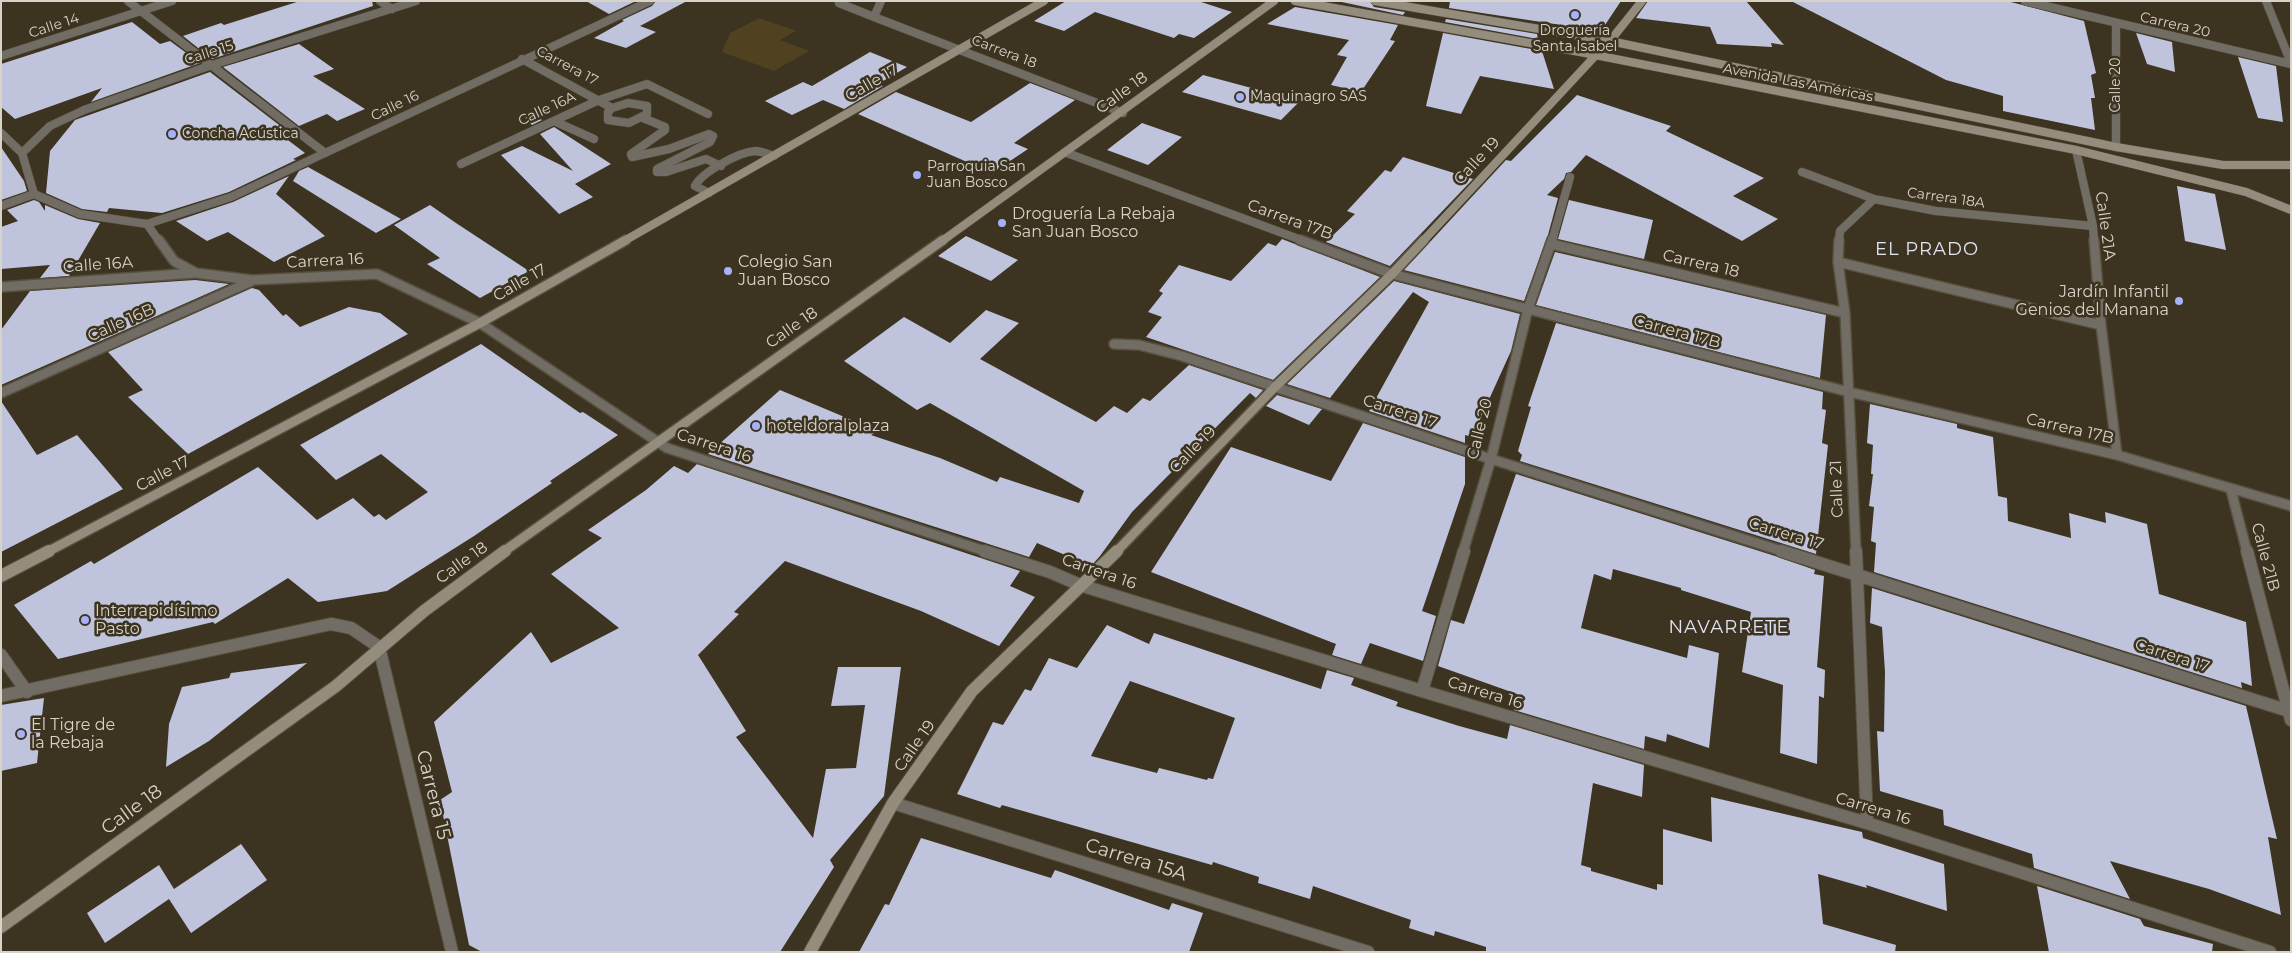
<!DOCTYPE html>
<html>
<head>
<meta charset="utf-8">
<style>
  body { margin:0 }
  #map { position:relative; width:2292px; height:953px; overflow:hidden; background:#3c3320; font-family:Montserrat,sans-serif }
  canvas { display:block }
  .frame { position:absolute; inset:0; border:2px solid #d8d3c8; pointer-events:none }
</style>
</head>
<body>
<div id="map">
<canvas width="2292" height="953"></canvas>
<div class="frame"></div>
</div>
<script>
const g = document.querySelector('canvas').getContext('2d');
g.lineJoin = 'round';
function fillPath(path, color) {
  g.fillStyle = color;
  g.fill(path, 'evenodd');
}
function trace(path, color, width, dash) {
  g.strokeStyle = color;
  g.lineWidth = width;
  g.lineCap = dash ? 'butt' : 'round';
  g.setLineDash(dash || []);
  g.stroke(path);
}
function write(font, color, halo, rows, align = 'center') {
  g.font = font + ' Montserrat,sans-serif';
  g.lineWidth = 5;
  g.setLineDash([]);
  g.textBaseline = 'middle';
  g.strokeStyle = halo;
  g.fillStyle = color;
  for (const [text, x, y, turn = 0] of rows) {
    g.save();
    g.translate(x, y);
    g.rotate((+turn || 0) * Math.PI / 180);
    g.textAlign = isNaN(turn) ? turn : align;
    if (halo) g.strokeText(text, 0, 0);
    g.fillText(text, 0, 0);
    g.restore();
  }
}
const green = new Path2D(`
  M759,18L796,31L780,40L809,51L774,71L722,52L730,33Z`);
const building = new Path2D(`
  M300,1H372L373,6L212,59L183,36L221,23L224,25Z
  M586,1H636L609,14Z
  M656,1H687L640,26L656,32L626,48L594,38L624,21L622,20L652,6Z
  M1066,1H1198L1232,12L1194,38L1179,34L1174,38L1095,12L1064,31L1034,21Z
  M1337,1H1370L1374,7L1405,12L1403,15Z
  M1450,1H1621L1601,31L1449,8Z
  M1648,1H1746L1784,45L1771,43L1772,47L1717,44L1710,27L1636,18Z
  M1791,1H2007L2084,21L2096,73L2091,75L2095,98H2091L2095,130L2003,111V96L1946,80Z
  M1295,7L1398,25L1390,40L1395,41L1361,92L1331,85L1347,57L1337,55L1349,40L1267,24Z
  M1446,19L1537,34L1538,39L1445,22Z
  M132,22L160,44L170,41L200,63L91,102L102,88L15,119L1,107V64Z
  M1443,33L1542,51L1554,89L1480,76L1461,114L1426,106Z
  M2136,33L2172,42L2175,72L2147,64Z
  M299,44L334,69L313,76L365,109L337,121L327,114L299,126L223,67Z
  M870,52L907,67L878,84L883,86L844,109L823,100L792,115L765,101L803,82L812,86Z
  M2238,57L2276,66L2283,122L2258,118Z
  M210,72L287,131L280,134L305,153L293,159L296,160L229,192L162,213L109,208L107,212L82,209L46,193L50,151L75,120Z
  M1203,75L1300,101L1281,120L1182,92Z
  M1030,83L1075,100L1014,143L1028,149L992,173L858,114L896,92L971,122Z
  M1577,95L1671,126L1666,131L1764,178L1733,196L1778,219L1742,241L1586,155L1571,172L1566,173L1564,179L1547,195L1558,198L1548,235L1524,301L1404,270L1506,160L1511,161Z
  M529,112L542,120L532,125L525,117Z
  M1142,123L1182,137L1148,165L1107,150Z
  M554,127L611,164L575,184L593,197L559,214L501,155L522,146L573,171L540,134Z
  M1,147L24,181L27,191L1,200Z
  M1403,157L1473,179L1390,266L1326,242L1355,214L1347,211L1385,170L1391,172Z
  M308,167L401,219L376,233L293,181L299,171Z
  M289,176L276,194L325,236L274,262L228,232L207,241L176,221L233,202Z
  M2177,186L2215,194L2226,250L2185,241Z
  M34,200L39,202L45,211V205L78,219L100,223L69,276L40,278L50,265L1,269V227L18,221L7,210Z
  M1569,200L1653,220L1644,259L1558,239Z
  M430,205L456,223L529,271L480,298L427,264L440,258L394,225Z
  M966,236L1018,260L991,281L938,256Z
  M1282,239L1380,277L1273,380L1146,337L1162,317L1148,312L1163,293L1159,291L1179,265L1231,281L1268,243L1276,246Z
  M1555,252L1826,315L1820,378L1536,305Z
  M195,280L229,284L1,385V330L30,291Z
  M1394,281L1520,314L1511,351L1472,437L1465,435V443L1369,411L1429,302L1413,292L1330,398L1287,384Z
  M252,288L259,290L283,316L286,314L300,327L349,307L380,313L408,334L188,454L128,397L143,390L108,352Z
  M986,310L1019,323L980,359L1096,422L1114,406L1127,413L1143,398L1150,401L1189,365L1263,390L1256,398L1250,393L1132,512L1100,556L1091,566L1037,543L1029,557L708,454L780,390L878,431L871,435L940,458L997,482L1000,477L1079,503L1084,491L930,403L917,410L844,361L904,317L950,343Z
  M1556,323L1823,392L1822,409L1826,410L1822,443L1828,445L1816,554L1520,461L1522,455L1518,451L1531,407L1528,406Z
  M481,344L580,413L583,412L618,435L550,481L552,483L474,536L387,591L318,602L288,578L215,624L213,622L58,659L14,605L91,561L94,564L258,467L317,520L353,498L374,517L379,514L386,520L428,492L381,454L336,480L300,445Z
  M1277,395L1322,409L1309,425L1266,406Z
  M1,401L37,455L77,435L123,489L1,552Z
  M1870,404L1957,424V428L1993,437L1998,496L2007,498L2008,521L2071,538L2069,513L2106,523L2105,512L2147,524L2159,594L2246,622L2252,686L2241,682L2242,688L1874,572L1876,543L1871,541L1874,507L1869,506L1873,474H1871L1873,445L1867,443Z
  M1363,423L1465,457V484L1422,611L1436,616L1423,661L1370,643L1361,664L1332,655L1336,644L1151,572L1231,447L1331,481Z
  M697,464L1020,571L1010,586L1035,597L999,646L921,611L785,561L734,612L739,614L698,655L746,731L736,737L813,838L826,769L856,768L865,705L831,706L838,667H901L884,796L830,860L834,867L780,952H482L469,945L440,800L452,792L434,722L531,632L551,663L619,628L551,574L602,538L588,530L646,490L674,466L688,473Z
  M1516,474L1775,556L1815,570L1814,574L1824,576L1817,667L1825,670L1824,698L1819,696L1817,764L1780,753L1783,685L1742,672L1751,612L1681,590V588L1613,569L1611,580L1594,574L1581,628L1687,658L1689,645L1719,653L1709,748L1667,734L1666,742L1645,736L1644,749L1514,710L1517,694L1438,666L1451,620L1464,624Z
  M1872,588L2246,706L2277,839L2268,837L2281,915L2209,889L2110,861L2130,899L2034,868L2032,854L1944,825L1943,810L1880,791L1877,731L1884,732L1885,672L1882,627L1870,623Z
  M1107,625L1149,644L1154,633L1321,689L1327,670L1354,678L1351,685L1398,702L1396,706L1459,726L1507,739L1510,725L1644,765L1642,797L1593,783L1581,865L1591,868V871L1657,890V884L1663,885V829L1712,842L1711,797L1862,832L1863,838L1944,864L1947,911L1866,885L1867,888L1818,874L1823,924L1896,945L1895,952H1486V947L1435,931L1434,936L1409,928L1411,920L1313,886L1310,899L1258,883L1259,877L1213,862L1212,865L1002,805L1000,808L957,794L993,722L1003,725L1025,689L1031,691L1049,658L1077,668ZM1130,681L1235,718L1213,779L1208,778L1207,780L1159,768L1157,773L1091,756Z
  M307,663L209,741L166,767L169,724L182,687L229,678L231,673Z
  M44,698L37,763L1,771V705Z
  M921,838L1051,878L1055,870L1169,910L1172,903L1203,913L1189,952H859L885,904L889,905Z
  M241,844L267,880L191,933L169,899L105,943L87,913L159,865L174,889Z
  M2037,886L2140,919L2144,926L2213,944L2212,952H2049Z`);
const streetFar2 = new Path2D(`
  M128,1L325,153
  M380,1L392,9
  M881,1L874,17L1123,113
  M2025,1L2291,64
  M2266,1L2291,63
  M839,3L874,17
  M2116,24V147
  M1596,55L1610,41
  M1,56L172,1
  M522,59L612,108
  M628,103L647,106V114L629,123L608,120V112L612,108Z
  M643,118L665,127V130L631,154L632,157L669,149L709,134L713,136L710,142L657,169V172H666L706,159L721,166
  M554,121L594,139
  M1,133L22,153L34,194
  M2076,150L2093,226L2094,241
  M22,153L50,126L84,110L209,66L416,1
  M1067,153L1304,241
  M461,164L599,100L647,84L708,114
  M1802,172L1874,199L1936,211L2093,226
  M709,193L695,186C702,172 739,152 755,151C761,151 768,154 774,156
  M34,194L80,214L147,224L159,241
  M1,206L34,194
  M147,224L231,197L650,1
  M1552,241L1570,177
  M1839,241L1840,231L1874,199`);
const streetFar1 = new Path2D(`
  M159,240L174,261L196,273L252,280L377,274L480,323L667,448L988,552
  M1300,240L1392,274L1849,392L2117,455L2291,506
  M1839,240L1838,262L1845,313L1856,552
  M2094,240L2101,325L2117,455
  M1551,244L1845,313
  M1838,262L2101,325
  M1,287L195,273
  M1114,344L1139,345L1182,356L1491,459L1785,552
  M1,393L252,281
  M2231,490L2247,552
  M1463,552L1491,459L1528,309L1552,240`);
const street = new Path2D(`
  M984,551L1050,572L1080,585L1422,691L1867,823L2270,952
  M1781,551L2289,711
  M1856,551L1867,823
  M2247,551L2291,720
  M1,655L27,692
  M1422,691L1464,551
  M1,696L331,624L351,628L379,647L452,952
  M893,803L1368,952`);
const secondaryFar2 = new Path2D(`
  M1295,1L1580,52L2076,150L2246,192L2291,210
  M1375,1L1610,41L2116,147L2223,165H2291
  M1610,41L1642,1
  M624,241L1044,1
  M942,241L1274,1
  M1423,241L1596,55`);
const secondaryFar1 = new Path2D(`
  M47,552L480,323L626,240
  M503,552L943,240
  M1116,552L1274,388L1392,274L1424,240`);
const secondary = new Path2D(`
  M1,576L49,551
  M1,927L336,686L424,611L505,551
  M810,952L893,803L972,691L1117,551`);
const markers = [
  [1575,15,5,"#a6b1fc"],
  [1240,97,5,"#a6b1fc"],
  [172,134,5,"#a6b1fc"],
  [917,175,5,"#a6b1fc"],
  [1002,223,5,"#a6b1fc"],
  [728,271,5,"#a6b1fc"],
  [2179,301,5,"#a6b1fc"],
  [756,426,5,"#a6b1fc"],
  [85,620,5,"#a6b1fc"],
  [21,734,5,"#a6b1fc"]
];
const farStreetnames = [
  ["Carrera 20",2175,25,13],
  ["Calle 14",54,26,-18],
  ["Carrera 18",1004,52,21],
  ["Calle 15",209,53,-18],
  ["Carrera 17",567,66,28],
  ["Avenida Las Américas",1798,83,11],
  ["Calle 20",2116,85,-90],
  ["Calle 16",395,106,-26],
  ["Calle 16A",547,109,-25],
  ["Carrera 18A",1946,198,8]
];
const farPoinames = [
  ["Droguería",1575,31,"center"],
  ["Santa Isabel",1575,47,"center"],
  ["Maquinagro SAS",1250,97],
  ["Concha Acústica",182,134],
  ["Parroquia San",927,167],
  ["Juan Bosco",927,183]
];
const streetNames = [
  ["Calle 17",872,83,-30],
  ["Calle 18",1122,93,-36],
  ["Calle 19",1477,161,-47],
  ["Carrera 17B",1290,220,20],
  ["Calle 21A",2105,226,82],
  ["Carrera 16",325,261,-3],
  ["Carrera 18",1701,264,13],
  ["Calle 16A",98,265,-4],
  ["Calle 17",520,283,-30],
  ["Calle 16B",121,323,-24],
  ["Calle 18",792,328,-35],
  ["Carrera 17B",1677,332,15],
  ["Carrera 17",1400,412,18],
  ["Calle 20",1480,429,-76],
  ["Carrera 17B",2070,429,13],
  ["Carrera 16",714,446,18],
  ["Calle 19",1193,450,-46],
  ["Calle 17",163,474,-28],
  ["Calle 21",1837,489,-92],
  ["Carrera 17",1786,534,17],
  ["Calle 21B",2265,557,75],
  ["Calle 18",462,563,-36],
  ["Carrera 16",1099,572,19],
  ["Carrera 17",2172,656,18],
  ["Carrera 16",1485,693,17],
  ["Calle 19",915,746,-55],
  ["Carrera 16",1873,809,17]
];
const poiNames = [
  ["Droguería La Rebaja",1012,214],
  ["San Juan Bosco",1012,232],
  ["Colegio San",738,262],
  ["Juan Bosco",738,280],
  ["Jardín Infantil",2169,292,"right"],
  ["Genios del Manana",2169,310,"right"],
  ["hoteldoralplaza",766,426],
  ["Interrapidísimo",95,611],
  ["Pasto",95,629],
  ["El Tigre de",31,725],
  ["la Rebaja",31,743]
];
const neighbourhoodNames = [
  ["EL PRADO",1927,250],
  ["NAVARRETE",1729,628]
];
const nearStreetnames = [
  ["Carrera 15",433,795,76],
  ["Calle 18",132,810,-36],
  ["Carrera 15A",1136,860,17]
];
fillPath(green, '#504220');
fillPath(building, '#bfc4dc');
trace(streetFar2, '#58503e', 9);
trace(streetFar1, '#58503e', 12);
trace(street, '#58503e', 14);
trace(secondaryFar2, '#58503e', 9);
trace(secondaryFar1, '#58503e', 12);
trace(secondary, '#58503e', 14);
trace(streetFar2, '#716d64', 8);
trace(streetFar1, '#716d64', 9);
trace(street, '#716d64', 12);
trace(secondaryFar2, '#948d7e', 8);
trace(secondaryFar1, '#948d7e', 9);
trace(secondary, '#948d7e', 12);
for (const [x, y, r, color] of markers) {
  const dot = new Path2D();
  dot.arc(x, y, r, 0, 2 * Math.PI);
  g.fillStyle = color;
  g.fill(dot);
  trace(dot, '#3c3320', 2);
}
write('14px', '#d8d3c8', '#3c3320', farStreetnames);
write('14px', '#d8d3c8', '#3c3320', farPoinames, 'left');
write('16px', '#d8d3c8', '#3c3320', streetNames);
write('16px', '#d8d3c8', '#3c3320', poiNames, 'left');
g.letterSpacing = '1px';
write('18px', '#e1e4f2', '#3c3320', neighbourhoodNames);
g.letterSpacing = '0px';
write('19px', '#d8d3c8', '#3c3320', nearStreetnames);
</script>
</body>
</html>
